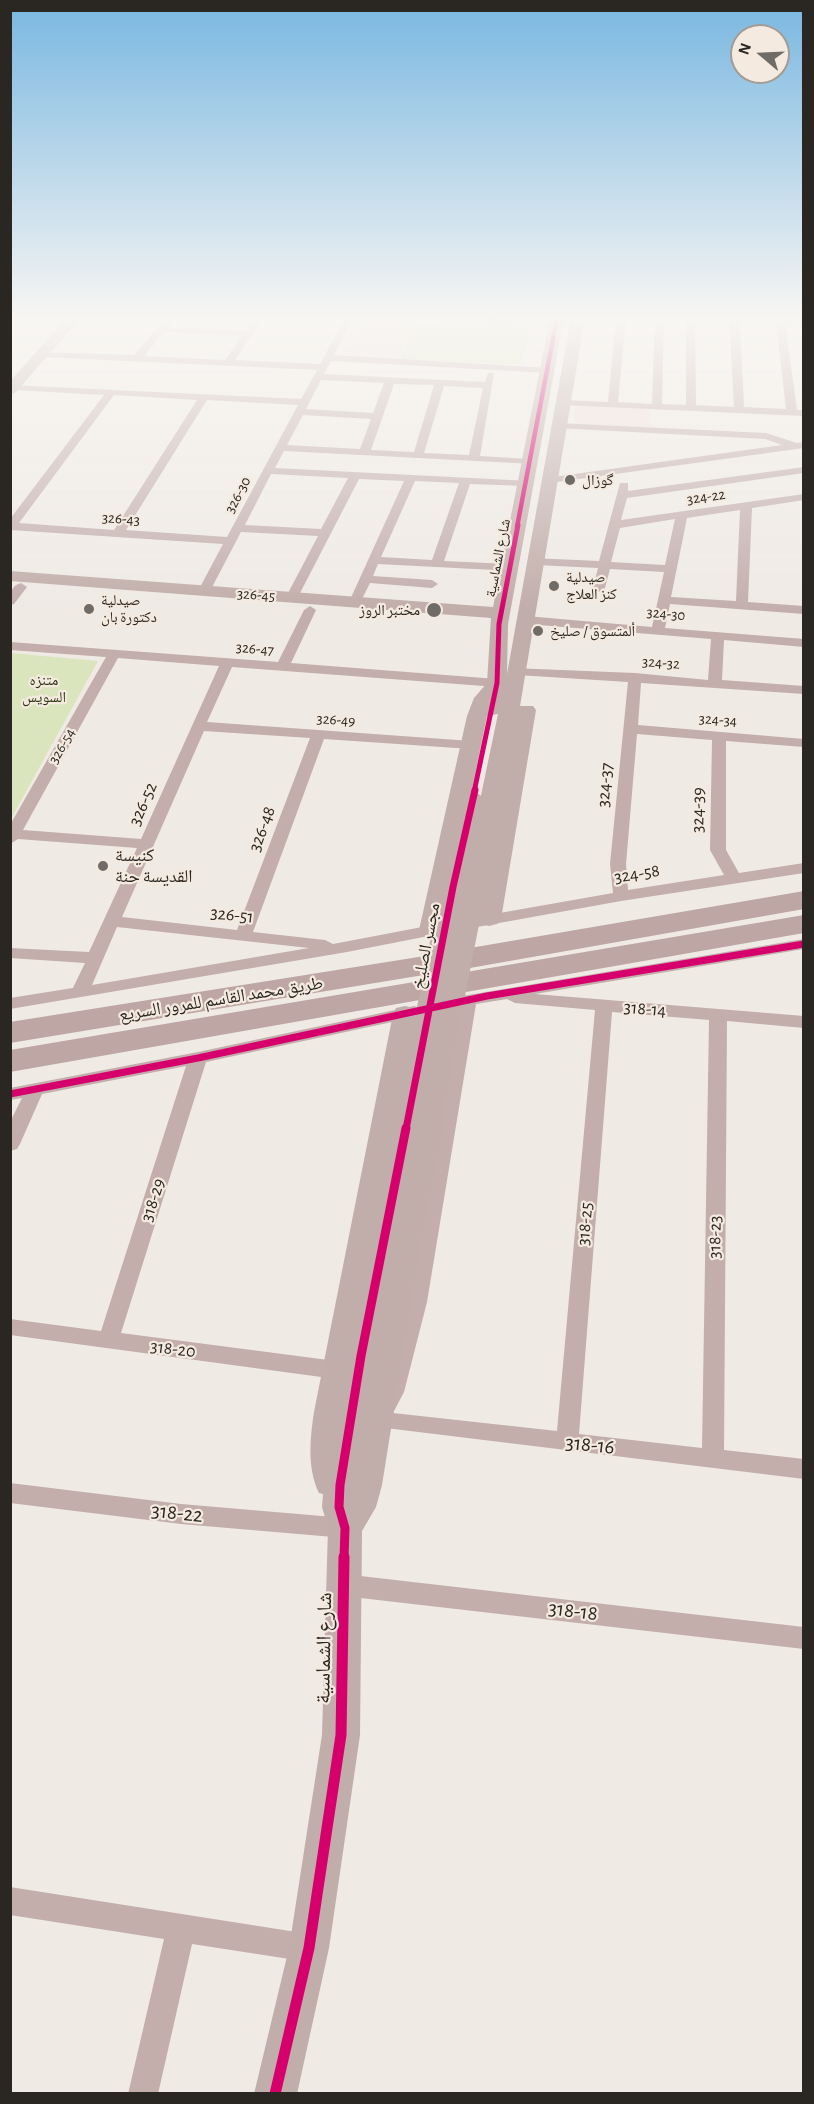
<!DOCTYPE html>
<html>
<head>
<meta charset="utf-8">
<style>
  body { margin:0 }
  #map { position:relative; width:814px; height:2104px; overflow:hidden; background:#efeae4; font-family:"Alegreya Sans",sans-serif }
  canvas { display:block }
  .frame { position:absolute; inset:0; border:12px solid #2a2723; pointer-events:none }
  .north { position:absolute; left:730px; top:24px; width:60px; height:60px; box-sizing:border-box; background:#f4eadf; border:2px solid #a39c94; border-radius:50%; rotate:289deg; font-size:16px; font-weight:700; line-height:24px; text-align:center; color:#2a2723 }
  .north::after { content:''; display:block; margin:auto; width:21px; height:27px; background:#6f6b67; clip-path:polygon(50% 0,100% 100%,50% 72%,0 100%) }
</style>
</head>
<body>
<div id="map">
<canvas width="814" height="2104"></canvas>
<div class="frame"></div>
<div class="north">N</div>
</div>
<script>
const g = document.querySelector('canvas').getContext('2d');
g.lineJoin = 'round';
function fillPath(path, color) {
  g.fillStyle = color;
  g.fill(path, 'evenodd');
}
function trace(path, color, width, dash) {
  g.strokeStyle = color;
  g.lineWidth = width;
  g.lineCap = dash ? 'butt' : 'round';
  g.setLineDash(dash || []);
  g.stroke(path);
}
function write(font, color, halo, rows, align = 'center') {
  g.font = font + ' "Alegreya Sans","Noto Naskh Arabic",sans-serif';
  g.lineWidth = 4.5;
  g.setLineDash([]);
  g.textBaseline = 'middle';
  g.strokeStyle = halo;
  g.fillStyle = color;
  for (const [text, x, y, turn = 0] of rows) {
    g.save();
    g.translate(x, y);
    g.rotate((+turn || 0) * Math.PI / 180);
    g.textAlign = isNaN(turn) ? turn : align;
    if (halo) g.strokeText(text, 0, 0);
    g.fillText(text, 0, 0);
    g.restore();
  }
}
const education = new Path2D(`
  M361,318H413L399,359L341,355Z
  M575,406L650,409V427L574,424Z`);
const green = new Path2D(`
  M485,319L532,321L521,365L400,359L413,325L482,328Z
  M11,653L98,661L11,819L10,653Z`);
const street = new Path2D(`
  M254,318H263L235,360L320,364L345,318H353L334,355L551,368V372L548,373L331,361L324,374L485,382L488,373H494L480,456L530,459L534,460V464L284,451L275,468L530,481V485L526,486L470,484L444,561L510,564L514,565V571L378,564L373,576L432,580L438,584L432,588L370,583L359,605H351L349,602L404,481L359,479L298,597L292,601L286,597L318,536L241,532L210,591L204,595L198,591L223,544L10,530V519L104,395L14,390L10,389V385L301,399L317,370L42,357L39,356V352L134,355L165,319L173,321L168,327L245,331ZM164,332L241,336L225,360L144,356ZM321,380L384,383L373,413L306,409ZM394,384L434,385L414,452L371,450ZM444,386L483,388L469,455L424,453ZM114,395L197,400L114,530L19,523ZM207,400L298,405L227,537L126,530ZM303,415L371,419L360,449L287,445ZM271,474L348,478L321,529L245,525ZM415,481L459,483L432,560L381,557Z
  M616,318H626L618,402L652,404L655,318H664L662,404L686,405V318H695L696,405L734,407L729,318H804V323L785,322L797,410H804V416L559,405L558,403L563,400L608,402ZM740,321L776,322L786,409L744,407Z
  M559,423L766,433L797,443L804,442V448L550,483L546,482V478L782,445L765,439L555,428L554,426Z
  M804,467V473L627,498L621,520L804,494V500L752,508L748,602L804,606V614L670,604L665,628L804,639V647L724,640L722,680L804,686V694L641,683L638,725L804,739V747L726,741V850L739,873L804,863V873L621,901L477,927L471,925L469,922L471,919L477,917L613,893L610,864L628,682L517,675L512,674L510,671L512,668L635,673L708,680L711,639L526,624L520,620L526,616L652,627L664,572L610,569L605,588L599,592L593,588L598,568L536,565L532,564V558L599,561L620,483H628V491ZM740,510L736,601L671,597L687,518ZM675,519L665,565L611,562L620,528ZM637,734L712,740L710,850L724,875L628,890L626,864Z
  M21,583L27,587L14,604L10,605C10,595 10,586 21,583Z
  M310,606L316,610L291,663L497,679L504,683L497,687L232,667L207,722L471,741L478,745L471,749L324,739L253,932L325,940L333,944L438,924L446,929L444,933L347,952L10,1009V998L73,988L85,963L10,958V948L89,952L137,848L18,839L10,844V825L106,657L10,650V642L278,662L304,610ZM118,658L219,666L141,839L23,830ZM204,731L310,738L237,930L122,917ZM117,927L309,948L92,985Z
  M804,939V949L535,994L804,1016V1028L727,1021L724,1450L804,1459V1479L369,1426L366,1420L382,1390L405,1302L458,1006L453,1001L456,997ZM507,999L515,1003L595,1010L557,1431L393,1413L404,1392L427,1302L476,1004ZM612,1012L709,1020L702,1448L579,1434Z
  M414,1006L420,1008L423,1012L420,1016L206,1062L121,1333L336,1361L344,1364L347,1370L344,1376L336,1379L10,1335V1319L101,1331L186,1066L42,1094L20,1144L17,1149L10,1151V1122L22,1098L10,1100V1088L198,1052Z
  M10,1483L181,1504L345,1518L353,1521L357,1528L353,1535L345,1538L181,1524L10,1503Z
  M343,1574L804,1627V1649L343,1596L334,1593L331,1585L334,1577Z
  M10,1887L309,1934L319,1938L323,1948L319,1958L309,1962L192,1944L158,2094H128L164,1939L10,1915Z`);
const secondary = new Path2D(`
  M67,318H81L15,393L10,394V381Z
  M550,318H564L508,624L507,674L571,318H585L520,706H533L536,710L501,919L497,924L489,926L481,924L477,919L498,809L490,811L482,810L479,805L498,714L487,716L443,930L439,935L431,937L423,935L419,930L467,716L474,698L487,683L491,618L10,581V571L493,607Z
  M405,1006L414,1008L417,1014L384,1193L391,1191L401,1194L403,1197L413,1193L423,1196L427,1203L382,1485L376,1507L362,1531L360,1735L329,1948L297,2094H254L289,1948L322,1735L328,1528L322,1507L323,1494L319,1493C307,1468 310,1439 314,1412L393,1014L396,1008Z`);
const highway = new Path2D(`
  M804,891V909L470,968L459,965L455,958L459,951L470,948Z
  M804,915V933L466,992L455,989L450,982L455,975L466,972Z
  M431,955L442,958L447,965L442,972L10,1043V1022Z
  M426,980L437,983L442,990L437,997L10,1072V1050Z`);
const secondaryBridgeFar1 = new Path2D(`
  M405,1129L453,887L472,804
  M427,1129L490,805`);
const secondaryBridge = new Path2D(`
  M391,1201L405,1128
  M413,1203L428,1128`);
const cyclewayFar4 = new Path2D(`
  M517,527L557,318`);
const cyclewayFar3 = new Path2D(`
  M474,792L497,683L499,624L518,525`);
const cyclewayFar2 = new Path2D(`
  M10,1094L198,1058L487,996L804,944
  M406,1129L453,887L475,790`);
const cyclewayFar1 = new Path2D(`
  M344,1558L345,1528L339,1507L340,1485L361,1356L406,1128`);
const cycleway = new Path2D(`
  M275,2094L309,1948L341,1735L344,1557`);
const markers = [
  [570,480,6,"#6f6b67"],
  [554,586,6,"#6f6b67"],
  [89,609,6,"#6f6b67"],
  [434,610,8,"#6f6b67"],
  [538,631,6,"#6f6b67"],
  [103,866,6,"#6f6b67"]
];
const farPoinames = [
  ["گوزال",582,480],
  ["صيدلية",566,577],
  ["كنز العلاج",566,594],
  ["صيدلية",101,600],
  ["دكتورة بان",101,617],
  ["مختبر الروز",420,610,"right"],
  ["ألمتسوق / صليخ",550,631]
];
const farStreetnames = [
  ["326-30",238,495,-62],
  ["324-22",706,497,-8],
  ["326-43",121,519,4],
  ["شارع الشماسية",498,558,-79],
  ["326-45",256,595,4],
  ["324-30",666,614,5],
  ["326-47",255,649,5],
  ["324-32",661,663,4],
  ["326-49",336,720,4],
  ["324-34",718,720,4],
  ["326-54",62,746,-60]
];
const farParknames = [
  ["متنزه",44,680],
  ["السويس",44,697]
];
const streetNames = [
  ["324-37",605,785,-85],
  ["326-52",143,804,-66],
  ["324-39",698,810,-89],
  ["326-48",262,829,-70],
  ["324-58",637,874,-9],
  ["326-51",232,915,6],
  ["مجسر الصليخ",426,946,-79],
  ["طريق محمد القاسم للمرور السريع",221,999,-9],
  ["318-14",645,1009,5],
  ["318-29",153,1200,-72],
  ["318-25",585,1224,-85],
  ["318-23",715,1237,-89],
  ["318-20",173,1349,7]
];
const poiNames = [
  ["كنيسة",115,856],
  ["القديسة حنة",115,877]
];
const nearStreetnames = [
  ["318-16",590,1445,6],
  ["318-22",177,1513,6],
  ["318-18",573,1611,7],
  ["شارع الشماسية",324,1648,-89]
];
fillPath(education, '#efdedb');
fillPath(green, '#dae5be');
fillPath(street, '#c3aeac');
fillPath(secondary, '#c1ada9');
fillPath(highway, '#bda6a4');
trace(secondaryBridgeFar1, '#c1ada9', 24);
trace(secondaryBridge, '#c1ada9', 30);
trace(cyclewayFar4, '#d6006c', 4.5);
trace(cyclewayFar3, '#d6006c', 5);
trace(cyclewayFar2, '#d6006c', 7);
trace(cyclewayFar1, '#d6006c', 9);
trace(cycleway, '#d6006c', 11);
const sky = g.createLinearGradient(0, 0, 0, 612);
sky.addColorStop(0, '#79b7e1');
sky.addColorStop(0.52, '#f8f6f3');
sky.addColorStop(1, '#f8f6f300');
g.fillStyle = sky;
g.fillRect(0, 0, 814, 612);
for (const [x, y, r, color] of markers) {
  const dot = new Path2D();
  dot.arc(x, y, r, 0, 2 * Math.PI);
  g.fillStyle = color;
  g.fill(dot);
  trace(dot, '#f4eadf', 2);
}
write('15px', '#2a2723', '#f4eadf', farPoinames, 'left');
write('15px', '#2a2723', '#f4eadf', farStreetnames);
write('15px', '#2a3512', '#f4eadf', farParknames);
write('18px', '#2a2723', '#f4eadf', streetNames);
write('18px', '#2a2723', '#f4eadf', poiNames, 'left');
write('21px', '#2a2723', '#f4eadf', nearStreetnames);
</script>
</body>
</html>
